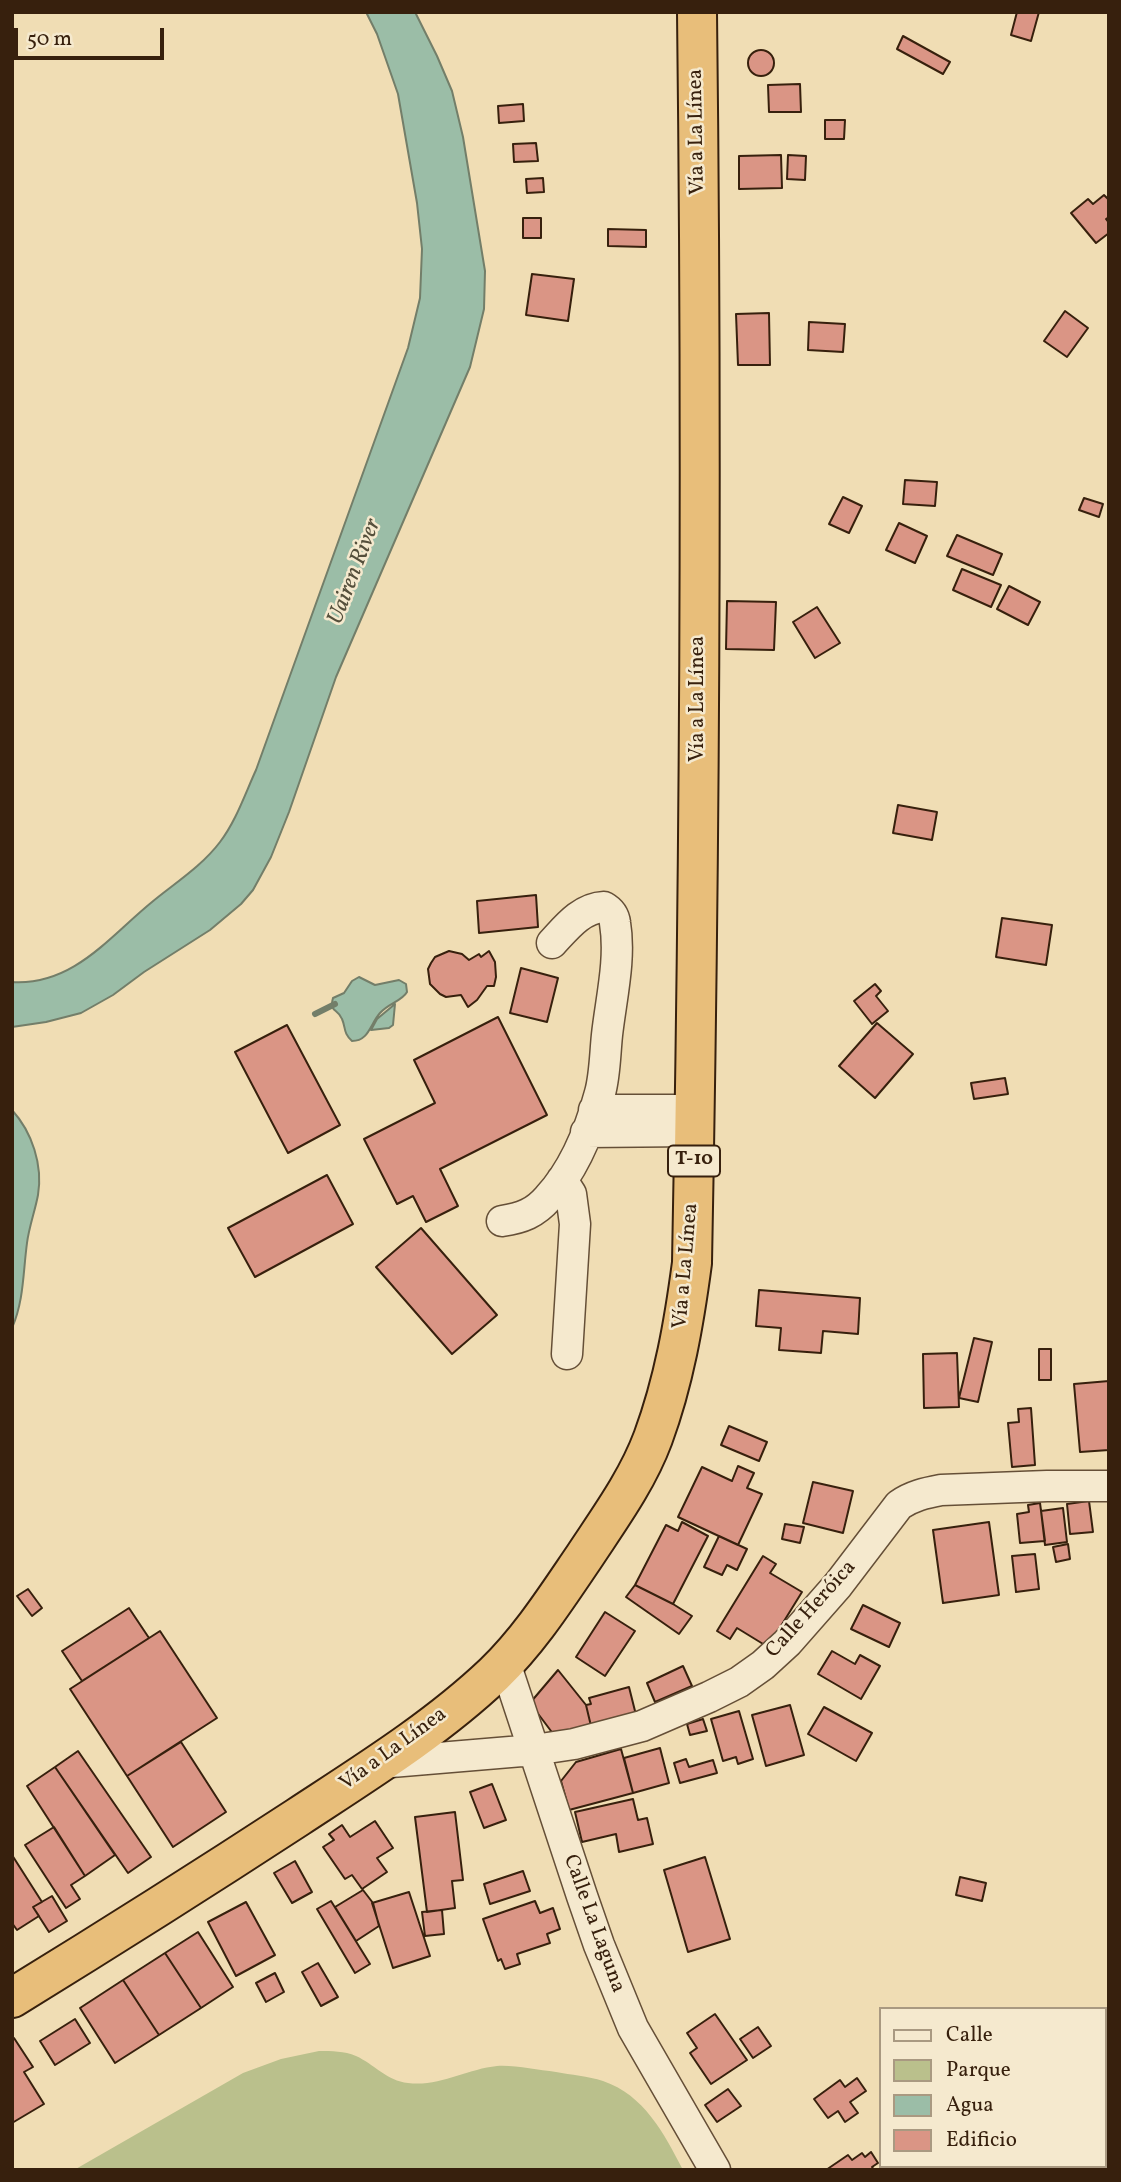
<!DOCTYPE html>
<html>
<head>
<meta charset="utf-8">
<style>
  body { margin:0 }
  #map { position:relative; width:1121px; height:2182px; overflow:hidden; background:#f0ddb4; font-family:Vollkorn,serif }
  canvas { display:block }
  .frame { position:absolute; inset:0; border:14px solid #37200d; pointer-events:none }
  .legend { position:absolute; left:879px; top:2007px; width:228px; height:161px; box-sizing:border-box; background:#f5e9ce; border:2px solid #a99981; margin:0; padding:9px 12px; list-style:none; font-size:21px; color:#37200d }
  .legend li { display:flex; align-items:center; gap:14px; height:35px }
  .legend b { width:35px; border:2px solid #a99981 }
  .scale { position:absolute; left:14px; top:28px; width:150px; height:32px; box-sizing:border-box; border:4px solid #37200d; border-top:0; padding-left:9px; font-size:21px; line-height:24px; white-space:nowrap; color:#37200d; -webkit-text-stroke:5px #f5e9ce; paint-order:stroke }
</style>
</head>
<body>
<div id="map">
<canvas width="1121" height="2182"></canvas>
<div class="frame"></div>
<ul class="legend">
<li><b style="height:9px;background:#f5e9ce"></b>Calle</li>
<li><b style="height:19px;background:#bac08c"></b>Parque</li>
<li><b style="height:19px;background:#9bbda7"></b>Agua</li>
<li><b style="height:19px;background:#da9585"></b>Edificio</li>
</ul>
<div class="scale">50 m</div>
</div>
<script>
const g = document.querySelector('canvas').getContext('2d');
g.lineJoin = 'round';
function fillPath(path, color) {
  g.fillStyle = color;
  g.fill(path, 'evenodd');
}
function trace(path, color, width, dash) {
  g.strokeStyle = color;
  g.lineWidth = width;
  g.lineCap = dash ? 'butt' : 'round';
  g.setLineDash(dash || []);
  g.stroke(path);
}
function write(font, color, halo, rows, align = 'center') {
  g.font = font + ' Vollkorn,serif';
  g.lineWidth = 5;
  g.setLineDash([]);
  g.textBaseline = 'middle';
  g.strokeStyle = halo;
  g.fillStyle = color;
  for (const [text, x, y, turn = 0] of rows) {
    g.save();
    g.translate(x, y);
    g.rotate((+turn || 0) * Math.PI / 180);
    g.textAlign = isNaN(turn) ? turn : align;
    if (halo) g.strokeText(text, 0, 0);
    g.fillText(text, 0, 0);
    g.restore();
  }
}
const green = new Path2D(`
  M319,2051C332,2051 344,2051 356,2056C374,2064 387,2081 408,2083C439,2087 467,2069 497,2066C516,2065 537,2070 556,2072C571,2075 588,2076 603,2081C644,2095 664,2133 683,2170H74L243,2073L281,2059Z`);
const water = new Path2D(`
  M366,12H415L437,56L452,91L463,137L485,271L484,309L470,367L336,677L289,812L271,857L253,890L241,904L210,930L144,972L113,995L81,1013L46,1022L12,1027V982C73,986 109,937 152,902C175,883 202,866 220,842C236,821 245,794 256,770L408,348L420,298L422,249L417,203L398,94L377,34Z
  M359,977L375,985L399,980L406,984L407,992C402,1001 389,1003 380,1013C370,1024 369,1041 352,1041C343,1033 346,1028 342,1019C338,1008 329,1013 333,998L344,993L352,981Z
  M395,1004L393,1025L389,1028L371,1030L377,1019Z
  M12,1110C32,1132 43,1165 38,1195C35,1211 29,1227 27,1243C23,1272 24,1301 12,1328Z`);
const stream = new Path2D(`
  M315,1014L335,1004`);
const building = new Path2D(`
  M1017,12H1039L1031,41L1011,35Z
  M903,36L950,62L943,74L897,49Z
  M748 63a13 13 0 1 1 26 0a13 13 0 1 1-26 0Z
  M800,84L801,112H769L768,85Z
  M523,104L524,121L499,123L498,106Z
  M825,120H845L844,139H825Z
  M536,143L538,161L514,162L513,144Z
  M781,155L782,188L739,189V156Z
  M788,155L806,156L805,180L787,179Z
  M543,178L544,192L527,193L526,179Z
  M1104,195L1109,200V217L1106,219L1109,223V233L1096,243L1071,213L1088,199L1093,204Z
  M523,218H541V238H523Z
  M608,229L646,230V247L608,246Z
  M532,274L574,279L568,321L526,315Z
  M1065,311L1088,328L1067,357L1044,341Z
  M769,313L770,365H738L736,314Z
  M809,322L845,324L843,352L808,350Z
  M905,480L937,482L935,506L903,504Z
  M843,497L862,506L849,533L829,524Z
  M1084,498L1103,504L1099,517L1079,510Z
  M899,523L927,536L915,563L886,550Z
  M957,535L1002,554L993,575L947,556Z
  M962,569L1001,585L991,607L953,590Z
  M1009,586L1040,602L1028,625L997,609Z
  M727,601L776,602L774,650L726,649Z
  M817,607L840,643L815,658L793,622Z
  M898,805L937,812L932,840L893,833Z
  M536,895L538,927L479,933L477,901Z
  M1002,918L1052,925L1046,965L996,957Z
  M449,951L462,954L469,960L479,954L481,957L489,951L495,962L496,977L494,986H487L477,1000L468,1007L461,995L446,997L440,994L430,984L428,969L431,963L435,957Z
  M521,968L558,978L547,1022L510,1013Z
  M875,984L881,991L876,996L888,1011L872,1024L854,1001Z
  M498,1017L547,1115L440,1169L458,1206L426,1222L413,1196L397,1204L364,1139L435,1103L414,1060Z
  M877,1023L913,1054L875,1098L839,1066Z
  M287,1025L340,1125L288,1153L235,1052Z
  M1005,1078L1008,1094L974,1099L971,1083Z
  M327,1175L353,1224L255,1277L228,1228Z
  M421,1228L497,1315L452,1354L376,1267Z
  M759,1290L860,1298L858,1334L823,1331L821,1353L779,1350L781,1328L756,1326Z
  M974,1338L992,1342L978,1402L959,1398Z
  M1039,1349H1051V1380H1039Z
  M957,1353L959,1407L924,1408L923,1354Z
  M1109,1381V1450L1080,1452L1074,1384Z
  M1031,1408L1035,1465L1012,1467L1008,1423L1019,1422L1018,1409Z
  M729,1426L767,1442L759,1461L721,1445Z
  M738,1466L754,1473L747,1488L762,1494L738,1545L678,1517L702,1467L732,1481Z
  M813,1482L853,1491L843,1533L803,1523Z
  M1089,1501L1093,1532L1070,1534L1067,1504Z
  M1040,1503L1045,1541L1020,1543L1017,1514L1029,1512L1028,1505Z
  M1063,1508L1067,1542L1045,1545L1041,1511Z
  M682,1522L708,1536L673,1604L635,1585L666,1525L678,1531Z
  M989,1522L999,1595L943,1603L933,1530Z
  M785,1524L804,1527L800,1543L782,1539Z
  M719,1536L747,1549L737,1570L727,1565L722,1575L704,1567Z
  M1068,1544L1070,1559L1056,1562L1053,1547Z
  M1035,1554L1039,1589L1016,1592L1012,1556Z
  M763,1556L776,1564L770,1573L802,1592L768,1647L737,1628L730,1639L717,1631Z
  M635,1585L673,1604L692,1616L679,1634L626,1597Z
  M28,1589L42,1608L32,1616L17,1596Z
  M863,1605L900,1623L889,1647L851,1629Z
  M129,1608L149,1638L82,1681L62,1651Z
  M605,1612L635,1631L605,1676L576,1657Z
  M160,1631L217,1718L127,1776L70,1689Z
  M832,1651L855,1664L860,1655L880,1666L861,1699L818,1674Z
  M683,1666L692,1686L655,1702L647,1683Z
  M558,1670L586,1705L591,1726L554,1735L530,1703Z
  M629,1687L636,1715L591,1726L586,1705L591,1704L589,1698Z
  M790,1705L804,1755L766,1766L752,1715Z
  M824,1707L872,1733L856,1761L808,1734Z
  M739,1711L753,1759L738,1764L736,1757L723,1761L711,1719Z
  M703,1719L707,1731L690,1735L687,1724Z
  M181,1742L226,1812L173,1847L127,1776Z
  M660,1748L669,1783L633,1793L624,1758Z
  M621,1749L633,1793L569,1810L561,1781L576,1762Z
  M78,1751L151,1857L128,1873L55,1767Z
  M686,1759L689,1767L713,1760L717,1773L680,1783L674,1763Z
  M55,1767L115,1855L85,1876L27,1786Z
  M492,1784L506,1820L484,1828L470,1792Z
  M633,1799L638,1820L647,1818L653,1844L619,1852L616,1834L582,1842L575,1812Z
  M455,1812L463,1880L452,1881L455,1908L427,1912L415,1817Z
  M375,1821L393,1848L377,1858L387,1872L362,1889L352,1875L345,1879L323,1847L334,1840L329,1834L342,1825L350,1837Z
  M54,1827L85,1876L71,1885L80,1899L66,1908L25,1845Z
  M12,1855L42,1902L33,1907L39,1916L17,1930L12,1923Z
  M705,1857L730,1939L688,1952L664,1870Z
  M295,1861L312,1892L292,1903L274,1873Z
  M523,1871L530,1891L490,1904L484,1884Z
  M960,1877L986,1883L982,1901L956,1895Z
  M363,1890L373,1903L379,1926L356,1941L335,1907Z
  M409,1892L430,1956L393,1968L372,1903Z
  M52,1896L67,1921L49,1932L33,1907Z
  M331,1901L370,1964L355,1973L317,1909Z
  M535,1901L540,1913L553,1908L560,1929L547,1934L550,1943L517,1954L520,1964L505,1969L501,1959L498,1961L483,1919Z
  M246,1902L275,1955L236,1976L208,1922Z
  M442,1910L444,1934L425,1936L422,1912Z
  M198,1932L233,1987L201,2008L165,1953Z
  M165,1953L201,2008L159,2035L123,1980Z
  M318,1963L338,1997L321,2006L302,1972Z
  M275,1973L284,1992L266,2002L256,1983Z
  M123,1980L159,2035L115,2063L80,2008Z
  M715,2014L747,2060L711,2084L690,2053L697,2048L687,2033Z
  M75,2019L90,2043L55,2065L40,2041Z
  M758,2027L771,2046L753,2058L740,2039Z
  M14,2038L33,2067L24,2072L44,2104L12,2123V2039Z
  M857,2078L866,2091L850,2102L858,2113L845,2122L838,2111L828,2118L814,2099L840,2080L845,2087Z
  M728,2089L741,2106L717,2122L705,2105Z
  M871,2152L878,2163L872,2167L874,2170H826L848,2155L852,2160L862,2153L865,2157Z`);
const minor = new Path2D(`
  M594,1110H695
  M586,1132L694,1131
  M562,1180L571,1194L575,1224L567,1354
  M502,1221C522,1218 535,1213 548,1198C574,1170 590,1130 600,1093C605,1075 605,1054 607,1035C611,999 621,959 615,923C614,915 611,911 604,907C581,908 566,928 552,943
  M505,1663L582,1896L599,1945L633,2028L715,2170
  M379,1763L534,1750L574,1744L642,1726L709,1697L739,1682L763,1665L787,1643L838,1585L899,1505C912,1496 925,1493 941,1490L1047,1486H1109`);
const highway = new Path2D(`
  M12,1998C108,1939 203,1879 298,1817C365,1773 436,1729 494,1674C530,1639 556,1598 584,1557C609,1519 637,1481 653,1438C674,1381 684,1323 692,1263C700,846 702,429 697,12`);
const shields = [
  [694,1161,52]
];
const shieldNames = [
  ["T-10",694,1161]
];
const streetNames = [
  ["Vía a La Línea",698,132,-91],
  ["Vía a La Línea",699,699,-90],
  ["Vía a La Línea",687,1266,-85],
  ["Calle Heróica",812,1610,-48],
  ["Vía a La Línea",394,1750,-36],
  ["Calle La Laguna",593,1924,70]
];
const waterNames = [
  ["Uairen River",356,572,-69]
];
fillPath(green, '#bac08c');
fillPath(water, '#9bbda7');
trace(water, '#737e69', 2);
trace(stream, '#737e69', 6);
fillPath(building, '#da9585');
trace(building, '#37200d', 2);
trace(minor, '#654f37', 33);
trace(highway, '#37200d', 42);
trace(minor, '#f5e9ce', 30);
trace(highway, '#e8be7a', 38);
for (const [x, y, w] of shields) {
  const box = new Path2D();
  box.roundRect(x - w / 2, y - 15.5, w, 31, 5);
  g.fillStyle = '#f5e9ce';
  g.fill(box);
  trace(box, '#37200d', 2);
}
write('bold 19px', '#37200d', null, shieldNames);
write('21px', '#37200d', '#f5e9ce', streetNames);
write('italic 23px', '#554f3b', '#f5e9ce', waterNames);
</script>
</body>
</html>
